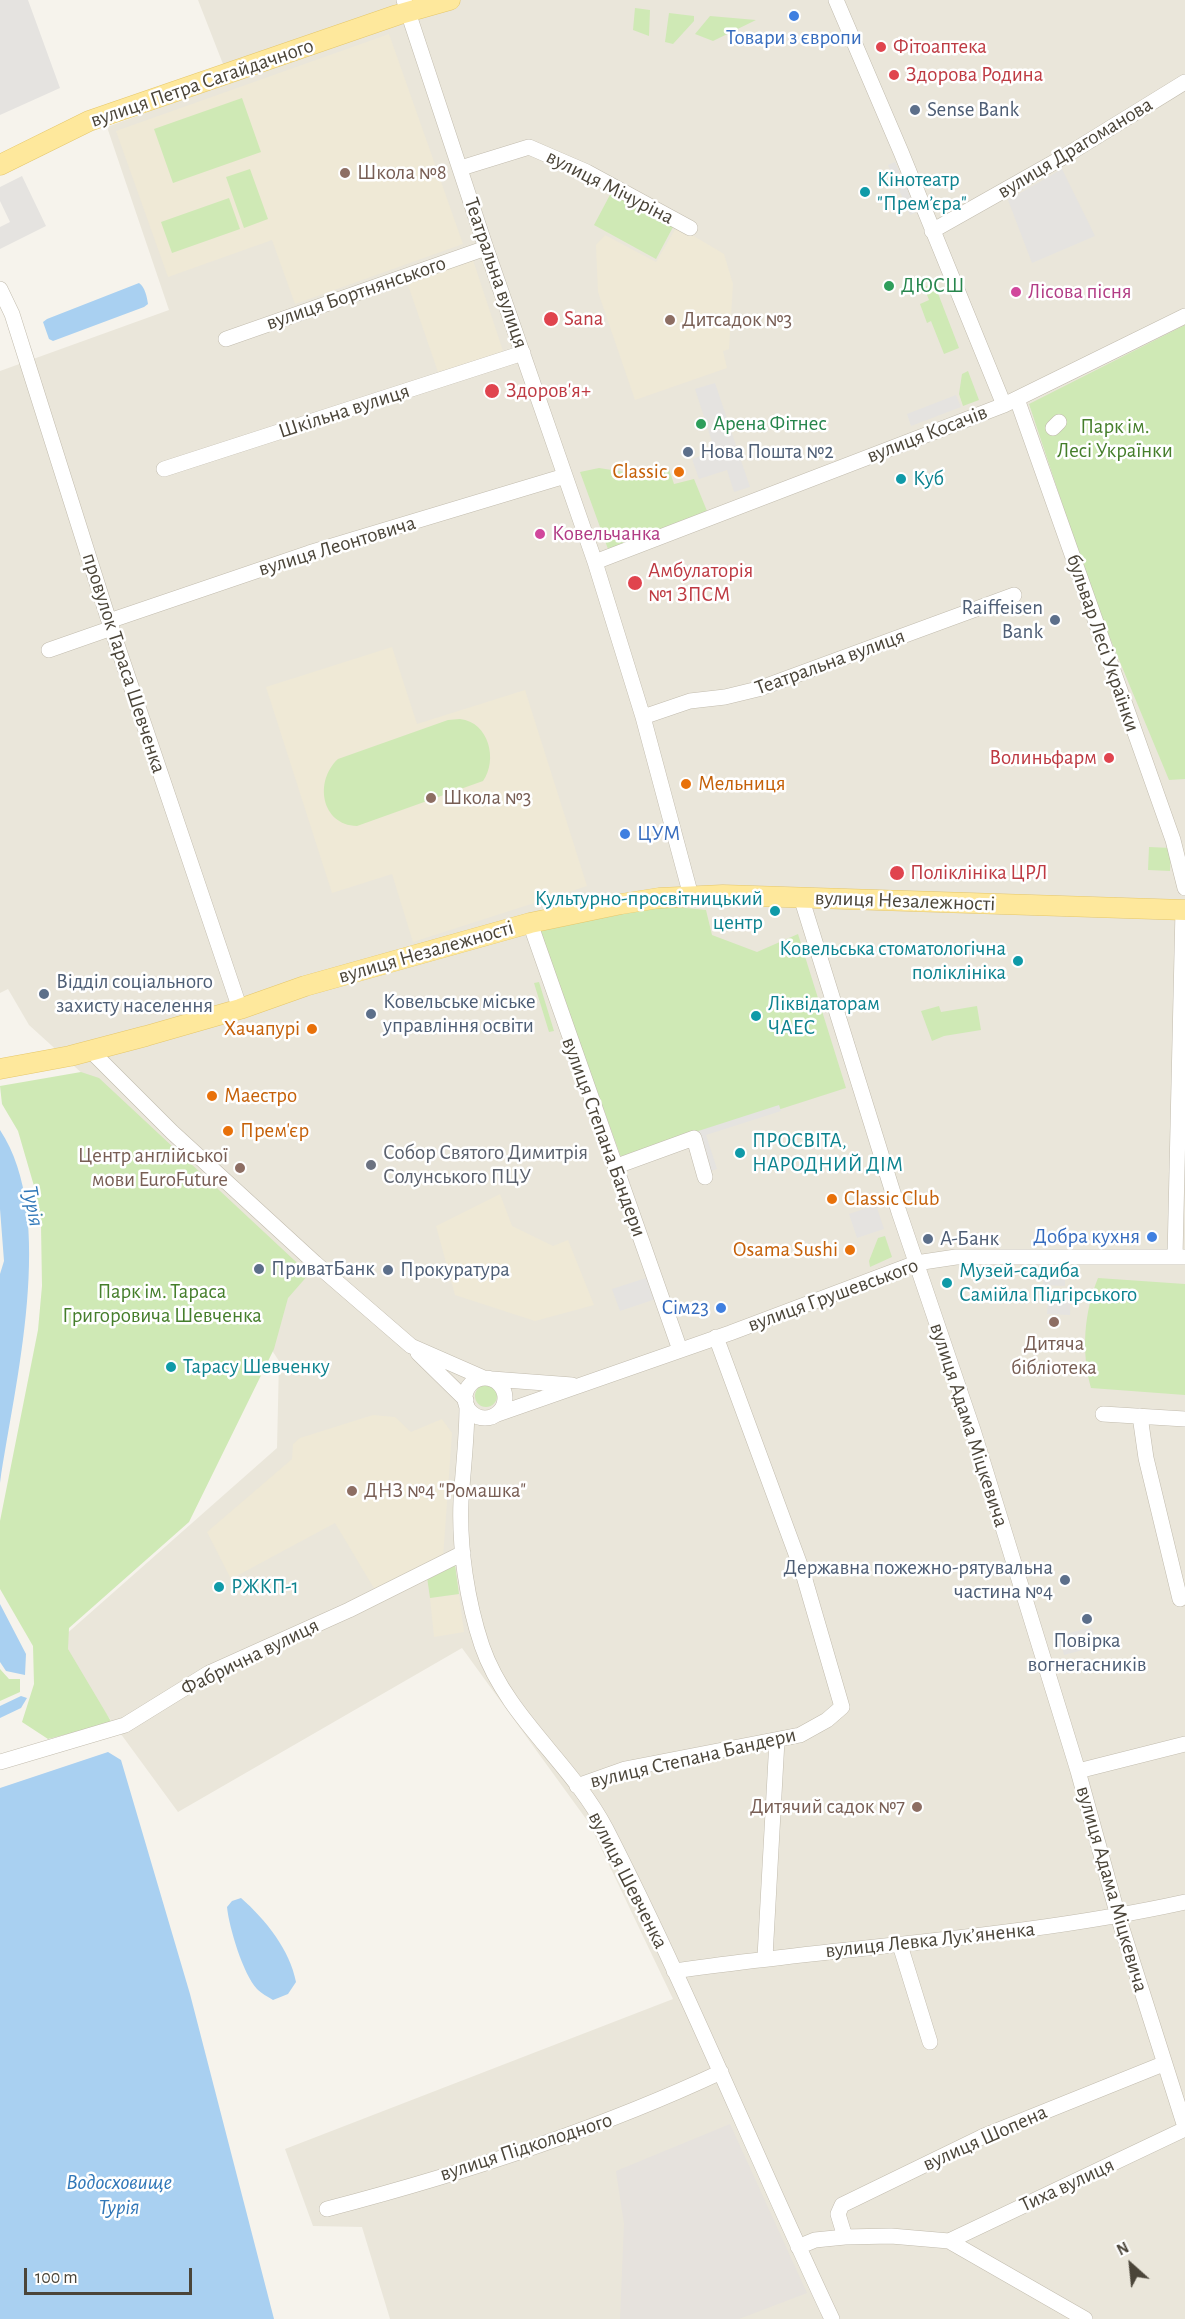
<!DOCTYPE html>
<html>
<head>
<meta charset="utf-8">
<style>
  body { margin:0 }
  #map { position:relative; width:1185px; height:2319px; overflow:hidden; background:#f6f3ec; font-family:"Alegreya Sans",sans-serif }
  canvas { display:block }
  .north { position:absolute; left:1101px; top:2235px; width:60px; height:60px; -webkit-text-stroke:4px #fff; paint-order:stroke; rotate:333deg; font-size:16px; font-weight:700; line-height:24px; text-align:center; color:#4b4539 }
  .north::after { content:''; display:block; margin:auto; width:21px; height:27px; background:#4b4539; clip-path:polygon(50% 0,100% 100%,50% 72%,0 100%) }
  .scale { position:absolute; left:24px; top:2268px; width:168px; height:27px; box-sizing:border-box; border:3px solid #4b4539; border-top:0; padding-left:8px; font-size:18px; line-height:21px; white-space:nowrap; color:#4b4539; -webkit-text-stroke:4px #fff; paint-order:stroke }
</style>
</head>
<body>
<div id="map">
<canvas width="1185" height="2319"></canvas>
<div class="north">N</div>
<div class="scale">100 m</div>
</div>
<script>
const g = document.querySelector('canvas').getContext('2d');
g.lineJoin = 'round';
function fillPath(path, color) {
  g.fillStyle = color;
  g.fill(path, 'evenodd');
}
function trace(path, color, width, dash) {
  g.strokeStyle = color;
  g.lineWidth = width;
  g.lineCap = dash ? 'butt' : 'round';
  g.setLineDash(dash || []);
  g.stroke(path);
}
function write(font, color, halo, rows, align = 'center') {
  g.font = font + ' "Alegreya Sans",sans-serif';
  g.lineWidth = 5;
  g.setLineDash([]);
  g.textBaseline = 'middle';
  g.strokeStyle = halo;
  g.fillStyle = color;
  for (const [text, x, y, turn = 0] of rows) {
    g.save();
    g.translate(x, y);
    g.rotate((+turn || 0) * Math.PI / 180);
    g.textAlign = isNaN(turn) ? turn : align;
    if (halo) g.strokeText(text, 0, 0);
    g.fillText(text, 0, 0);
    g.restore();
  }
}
const residential = new Path2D(`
  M198,0H1185V2319H390L362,2227L313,2226L285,2149L673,1999L589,1823L462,1648L178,1812L55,1644L277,1448L279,1361L221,1273L249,1225L29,1025L8,989L0,993V371L169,310L107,127L230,82Z`);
const industrial = new Path2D(`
  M730,2124L807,2293L739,2319H620L624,2223L616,2171Z`);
const education = new Path2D(`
  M389,34L463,244L295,304L272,240L168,277L116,131Z
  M677,226L724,254L733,284L729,349L723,351L727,368L635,400L598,292L596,245L605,235L656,262Z
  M473,260L504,354L438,372L407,282Z
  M392,647L417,724L525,690L587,886L413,942L392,874L332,893L266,687Z
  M500,1194L512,1226L553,1246L568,1240L594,1305L535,1321L455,1295L436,1226Z
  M373,1415L395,1417L411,1432L442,1419L452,1433L443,1558L375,1590L335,1523L231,1579L207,1532L292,1459L293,1444L300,1438Z
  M459,1594L464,1632L434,1637L430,1598Z`);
const green = new Path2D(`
  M635,8L650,10L649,36L633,30Z
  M669,13L694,16V21L673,44L665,42Z
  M710,16L756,20L713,41L695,34Z
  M242,98L261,152L173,183L154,129Z
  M250,169L268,219L244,228L226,177Z
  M611,193L673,227L656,259L594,225Z
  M229,198L240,229L172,253L161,222Z
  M934,283L959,348L944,354L931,321L927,323L920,304L929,300L924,287Z
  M1185,325V779L1169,780L1095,602L1029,404Z
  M968,371L979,400L963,406L959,394L962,374Z
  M599,468L637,474L669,469L674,484L694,479L707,511L608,549L580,472Z
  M460,719C489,722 498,760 483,781L357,826C321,825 314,781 338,759L448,720Z
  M1149,847L1171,848L1170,871L1148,870Z
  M665,906L706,910L712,935L757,952L798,934L846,1088L622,1160L539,930Z
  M539,982L554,1031L549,1032L534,983Z
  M939,1006L941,1012L977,1006L981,1030L944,1036L932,1041L921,1011Z
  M81,1072L99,1078L309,1274L288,1298L274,1349L189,1522L69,1628L68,1649L112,1723L48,1739L22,1722L34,1684L33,1646L0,1589V1521L38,1330L42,1286L41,1225L34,1186L18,1131L2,1104L0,1086Z
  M885,1236L892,1257L870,1267L869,1261L878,1238Z
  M1098,1278L1185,1284V1395L1091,1388C1081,1351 1084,1313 1098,1278Z
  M475 1396a11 11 0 1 1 22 0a11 11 0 1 1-22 0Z
  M455,1565L459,1594L430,1598L427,1577Z
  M0,1669L9,1679H20V1692L0,1701Z`);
const parking = new Path2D(`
  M0,0H28L60,88L0,115Z
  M895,162L917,212L910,215L888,165Z
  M1062,169L1095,236L1032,263L1008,200Z
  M22,176L46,226L0,249V227L10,222L0,201V187Z
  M715,383L750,487L734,492L727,470L699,479L692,459L715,451L695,389Z
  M956,395L961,407L911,426L907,414Z
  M779,1105L781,1111L706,1135L717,1169L704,1173L692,1133Z
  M876,1205L884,1229L857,1238L849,1214Z
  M1043,1271L1065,1272V1286L1043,1285Z
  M649,1277L656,1299L620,1311L612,1289Z
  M1049,1294L1071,1295L1070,1315L1047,1314Z
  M1092,1627L1097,1646L1064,1655L1059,1636Z`);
const water = new Path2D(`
  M139,283C145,287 147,297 148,304L144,307L53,341L49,339L43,322L47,319Z
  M0,1130C58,1217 14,1386 0,1483V1274L4,1261L0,1209Z
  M0,1604L26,1654L25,1675L6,1671L0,1662Z
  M21,1696L27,1698L21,1708L0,1718V1706Z
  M108,1752L121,1760L190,1994L274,2319H0V1788Z
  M241,1898C266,1920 290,1950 296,1982L288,1994L273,2000C268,1997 261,1993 257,1989C243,1974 229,1927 227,1907L232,1901Z`);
const minor = new Path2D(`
  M404,0L486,248L595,562L643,717L691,896
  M836,0L901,152L1004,405
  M461,168L529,147L587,172L690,228
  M932,231L1065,156L1185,82
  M0,289L12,314L109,621L240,1009
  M226,339L486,248
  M1017,399L1173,840L1185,888
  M1053,428L1059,422
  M164,469L523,353
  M595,562L1004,405L1185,316
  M109,621L309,553L565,476
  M49,650L112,628
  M643,717L690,701L725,697L758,689L1014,595
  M801,897L899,1212L973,1430L1078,1771L1118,1916L1185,2127
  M530,923L680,1350
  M91,1051L172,1132L315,1263L411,1346L484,1378
  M617,1166L694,1138L705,1177
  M1175,1257L1183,910
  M418,1353L466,1400
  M465 1398a20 20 0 1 1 40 0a20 20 0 1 1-40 0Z
  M492,1379L572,1385
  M467,1406C467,1438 463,1469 461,1501C459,1548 467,1601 482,1646C507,1718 571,1762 606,1829C688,1989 755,2156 832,2319
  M1103,1414L1185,1419
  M495,1415L730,1333L916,1263L956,1257H1185
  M1140,1416L1146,1458L1180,1599
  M0,1762L125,1725L209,1673L349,1610L463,1553
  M1078,1771L1185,1744
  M577,1786L625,1769L800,1735L827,1720L842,1707L803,1573L716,1337
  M900,1945L930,2042
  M765,1957L777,1740
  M674,1971C844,1946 1017,1939 1185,1902
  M327,2209C461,2174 595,2131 721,2072
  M845,2237L838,2214L842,2205L984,2136L1163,2064
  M949,2241L1185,2129
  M798,2247L815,2240L845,2237L891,2236L949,2241L1085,2319`);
const major = new Path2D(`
  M0,165L89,121L397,15L450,0
  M0,1069L70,1056L146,1036L240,1009L305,986L530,923L621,904L659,898L723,895L1185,910`);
const markers = [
  [794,16,6,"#3f7fe0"],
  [881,47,6,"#e0444e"],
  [894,75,6,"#e0444e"],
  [915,110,6,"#5c6f8a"],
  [345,173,6,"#8d6e63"],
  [865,192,6,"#0f9aa8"],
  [889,286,6,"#2e9e5b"],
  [1016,292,6,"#d1479c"],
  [551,319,8,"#e0444e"],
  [670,320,6,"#8d6e63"],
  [492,391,8,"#e0444e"],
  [701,424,6,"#2e9e5b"],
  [688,452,6,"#5c6f8a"],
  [679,472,6,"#e8710a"],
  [901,479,6,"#0f9aa8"],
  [540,534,6,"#d1479c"],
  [635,583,8,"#e0444e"],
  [1055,620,6,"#5c6f8a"],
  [1109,758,6,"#e0444e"],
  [686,784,6,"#e8710a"],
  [431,798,6,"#8d6e63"],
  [625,834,6,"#3f7fe0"],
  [897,873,8,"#e0444e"],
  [775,911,6,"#0f9aa8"],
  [1018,961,6,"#0f9aa8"],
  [44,994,6,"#5c6f8a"],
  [371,1014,6,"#5c6f8a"],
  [756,1016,6,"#0f9aa8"],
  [312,1029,6,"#e8710a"],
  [212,1096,6,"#e8710a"],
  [228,1131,6,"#e8710a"],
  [740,1153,6,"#0f9aa8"],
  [371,1165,6,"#6b7280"],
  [240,1168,6,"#8d6e63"],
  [832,1199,6,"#e8710a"],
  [1152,1237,6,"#3f7fe0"],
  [928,1239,6,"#5c6f8a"],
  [850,1250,6,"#e8710a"],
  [259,1269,6,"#5c6f8a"],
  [388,1270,6,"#5c6f8a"],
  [947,1283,6,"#0f9aa8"],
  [721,1308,6,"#3f7fe0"],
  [1054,1322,6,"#8d6e63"],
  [171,1367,6,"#0f9aa8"],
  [352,1491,6,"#8d6e63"],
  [1065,1580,6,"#5c6f8a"],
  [219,1587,6,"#0f9aa8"],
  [1087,1619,6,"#5c6f8a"],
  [917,1807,6,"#8d6e63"]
];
const shopNames = [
  ["Товари з європи",794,38,"center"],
  ["ЦУМ",637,834,"left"],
  ["Добра кухня",1140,1237],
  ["Сім23",709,1308]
];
const healthNames = [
  ["Фітоаптека",893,47],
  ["Здорова Родина",906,75],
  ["Sana",564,319],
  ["Здоров'я+",506,391],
  ["Амбулаторія",648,571],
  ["№1 ЗПСМ",648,595],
  ["Волиньфарм",1097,758,"right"],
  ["Поліклініка ЦРЛ",910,873]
];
const streetNames = [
  ["вулиця Петра Сагайдачного",202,83,-19],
  ["вулиця Драгоманова",1075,148,-31],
  ["вулиця Мічуріна",610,187,27],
  ["Театральна вулиця",496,273,71],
  ["вулиця Бортнянського",356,293,-19],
  ["Шкільна вулиця",344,411,-18],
  ["вулиця Косачів",927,434,-21],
  ["вулиця Леонтовича",337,546,-17],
  ["бульвар Лесі Українки",1103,643,71],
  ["Театральна вулиця",830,662,-20],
  ["провулок Тараса Шевченка",124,663,72],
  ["вулиця Незалежності",905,901,2],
  ["вулиця Незалежності",426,952,-16],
  ["вулиця Степана Бандери",604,1137,70],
  ["вулиця Грушевського",833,1295,-20],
  ["вулиця Адама Міцкевича",969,1425,72],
  ["Фабрична вулиця",250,1657,-26],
  ["вулиця Степана Бандери",693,1758,-13],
  ["вулиця Шевченка",628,1880,63],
  ["вулиця Адама Міцкевича",1112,1889,74],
  ["вулиця Левка Лукʼяненка",930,1940,-6],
  ["вулиця Шопена",985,2138,-24],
  ["вулиця Підколодного",526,2147,-18],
  ["Тиха вулиця",1067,2185,-25]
];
const serviceNames = [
  ["Sense Bank",927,110],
  ["Нова Пошта №2",700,452],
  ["Raiffeisen",1043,608,"right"],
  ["Bank",1043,632,"right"],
  ["Відділ соціального",56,982],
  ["захисту населення",56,1006],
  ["Ковельське міське",383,1002],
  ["управління освіти",383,1026],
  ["А-Банк",940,1239],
  ["ПриватБанк",271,1269],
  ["Прокуратура",400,1270],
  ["Державна пожежно-рятувальна",1053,1568,"right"],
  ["частина №4",1053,1592,"right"],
  ["Повірка",1087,1641,"center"],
  ["вогнегасників",1087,1665,"center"]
];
const educationNames = [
  ["Школа №8",357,173],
  ["Дитсадок №3",682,320],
  ["Школа №3",443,798],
  ["Центр англійської",228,1156,"right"],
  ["мови EuroFuture",228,1180,"right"],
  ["Дитяча",1054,1344,"center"],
  ["бібліотека",1054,1368,"center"],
  ["ДНЗ №4 \"Ромашка\"",364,1491],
  ["Дитячий садок №7",905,1807,"right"]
];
const cultureNames = [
  ["Кінотеатр",877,180],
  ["\"Прем’єра\"",877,204],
  ["Куб",913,479],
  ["Культурно-просвітницький",763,899,"right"],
  ["центр",763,923,"right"],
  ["Ковельська стоматологічна",1006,949,"right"],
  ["поліклініка",1006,973,"right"],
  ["Ліквідаторам",768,1004],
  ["ЧАЕС",768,1028],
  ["ПРОСВІТА,",752,1141],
  ["НАРОДНИЙ ДІМ",752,1165],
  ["Музей-садиба",959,1271],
  ["Самійла Підгірського",959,1295],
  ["Тарасу Шевченку",183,1367],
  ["РЖКП-1",231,1587]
];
const leisureNames = [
  ["ДЮСШ",901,286],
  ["Арена Фітнес",713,424]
];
const hotelNames = [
  ["Лісова пісня",1028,292],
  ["Ковельчанка",552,534]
];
const parkNames = [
  ["Парк ім.",1115,427],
  ["Лесі Українки",1115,451],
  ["Парк ім. Тараса",162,1292],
  ["Григоровича Шевченка",162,1316]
];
const foodNames = [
  ["Classic",667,472,"right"],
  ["Мельниця",698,784],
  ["Хачапурі",300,1029,"right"],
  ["Маестро",224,1096],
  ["Прем'єр",240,1131],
  ["Classic Club",844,1199],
  ["Osama Sushi",838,1250,"right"]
];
const worshipNames = [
  ["Собор Святого Димитрія",383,1153],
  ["Солунського ПЦУ",383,1177]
];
const waterNames = [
  ["Турія",33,1206,80],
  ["Водосховище",119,2182],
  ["Турія",119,2207]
];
fillPath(residential, '#eae6da');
fillPath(industrial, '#e6e2dd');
fillPath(education, '#efe9d6');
fillPath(green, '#cfe9b5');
fillPath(parking, '#e5e3e0');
fillPath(water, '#a9d0f1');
trace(minor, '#c2bcae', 16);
trace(major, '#e5c76b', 21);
trace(minor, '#fff', 15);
trace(major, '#fee89c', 20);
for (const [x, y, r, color] of markers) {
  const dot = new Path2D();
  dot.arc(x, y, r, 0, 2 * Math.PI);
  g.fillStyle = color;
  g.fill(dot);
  trace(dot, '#fff', 2);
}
write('21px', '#366cbe', '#fff', shopNames, 'right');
write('21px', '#be3a42', '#fff', healthNames, 'left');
write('21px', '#4b4539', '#fff', streetNames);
write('21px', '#4e5e75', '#fff', serviceNames, 'left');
write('21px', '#785e54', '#fff', educationNames, 'left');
write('21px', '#0d838f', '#fff', cultureNames, 'left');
write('21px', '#27864d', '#fff', leisureNames, 'left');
write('21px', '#b23c85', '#fff', hotelNames, 'left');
write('21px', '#457e2b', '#fff', parkNames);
write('21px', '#c56008', '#fff', foodNames, 'left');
write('21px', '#5b616d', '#fff', worshipNames, 'left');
write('italic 22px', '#3077b8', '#fff', waterNames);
</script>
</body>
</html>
